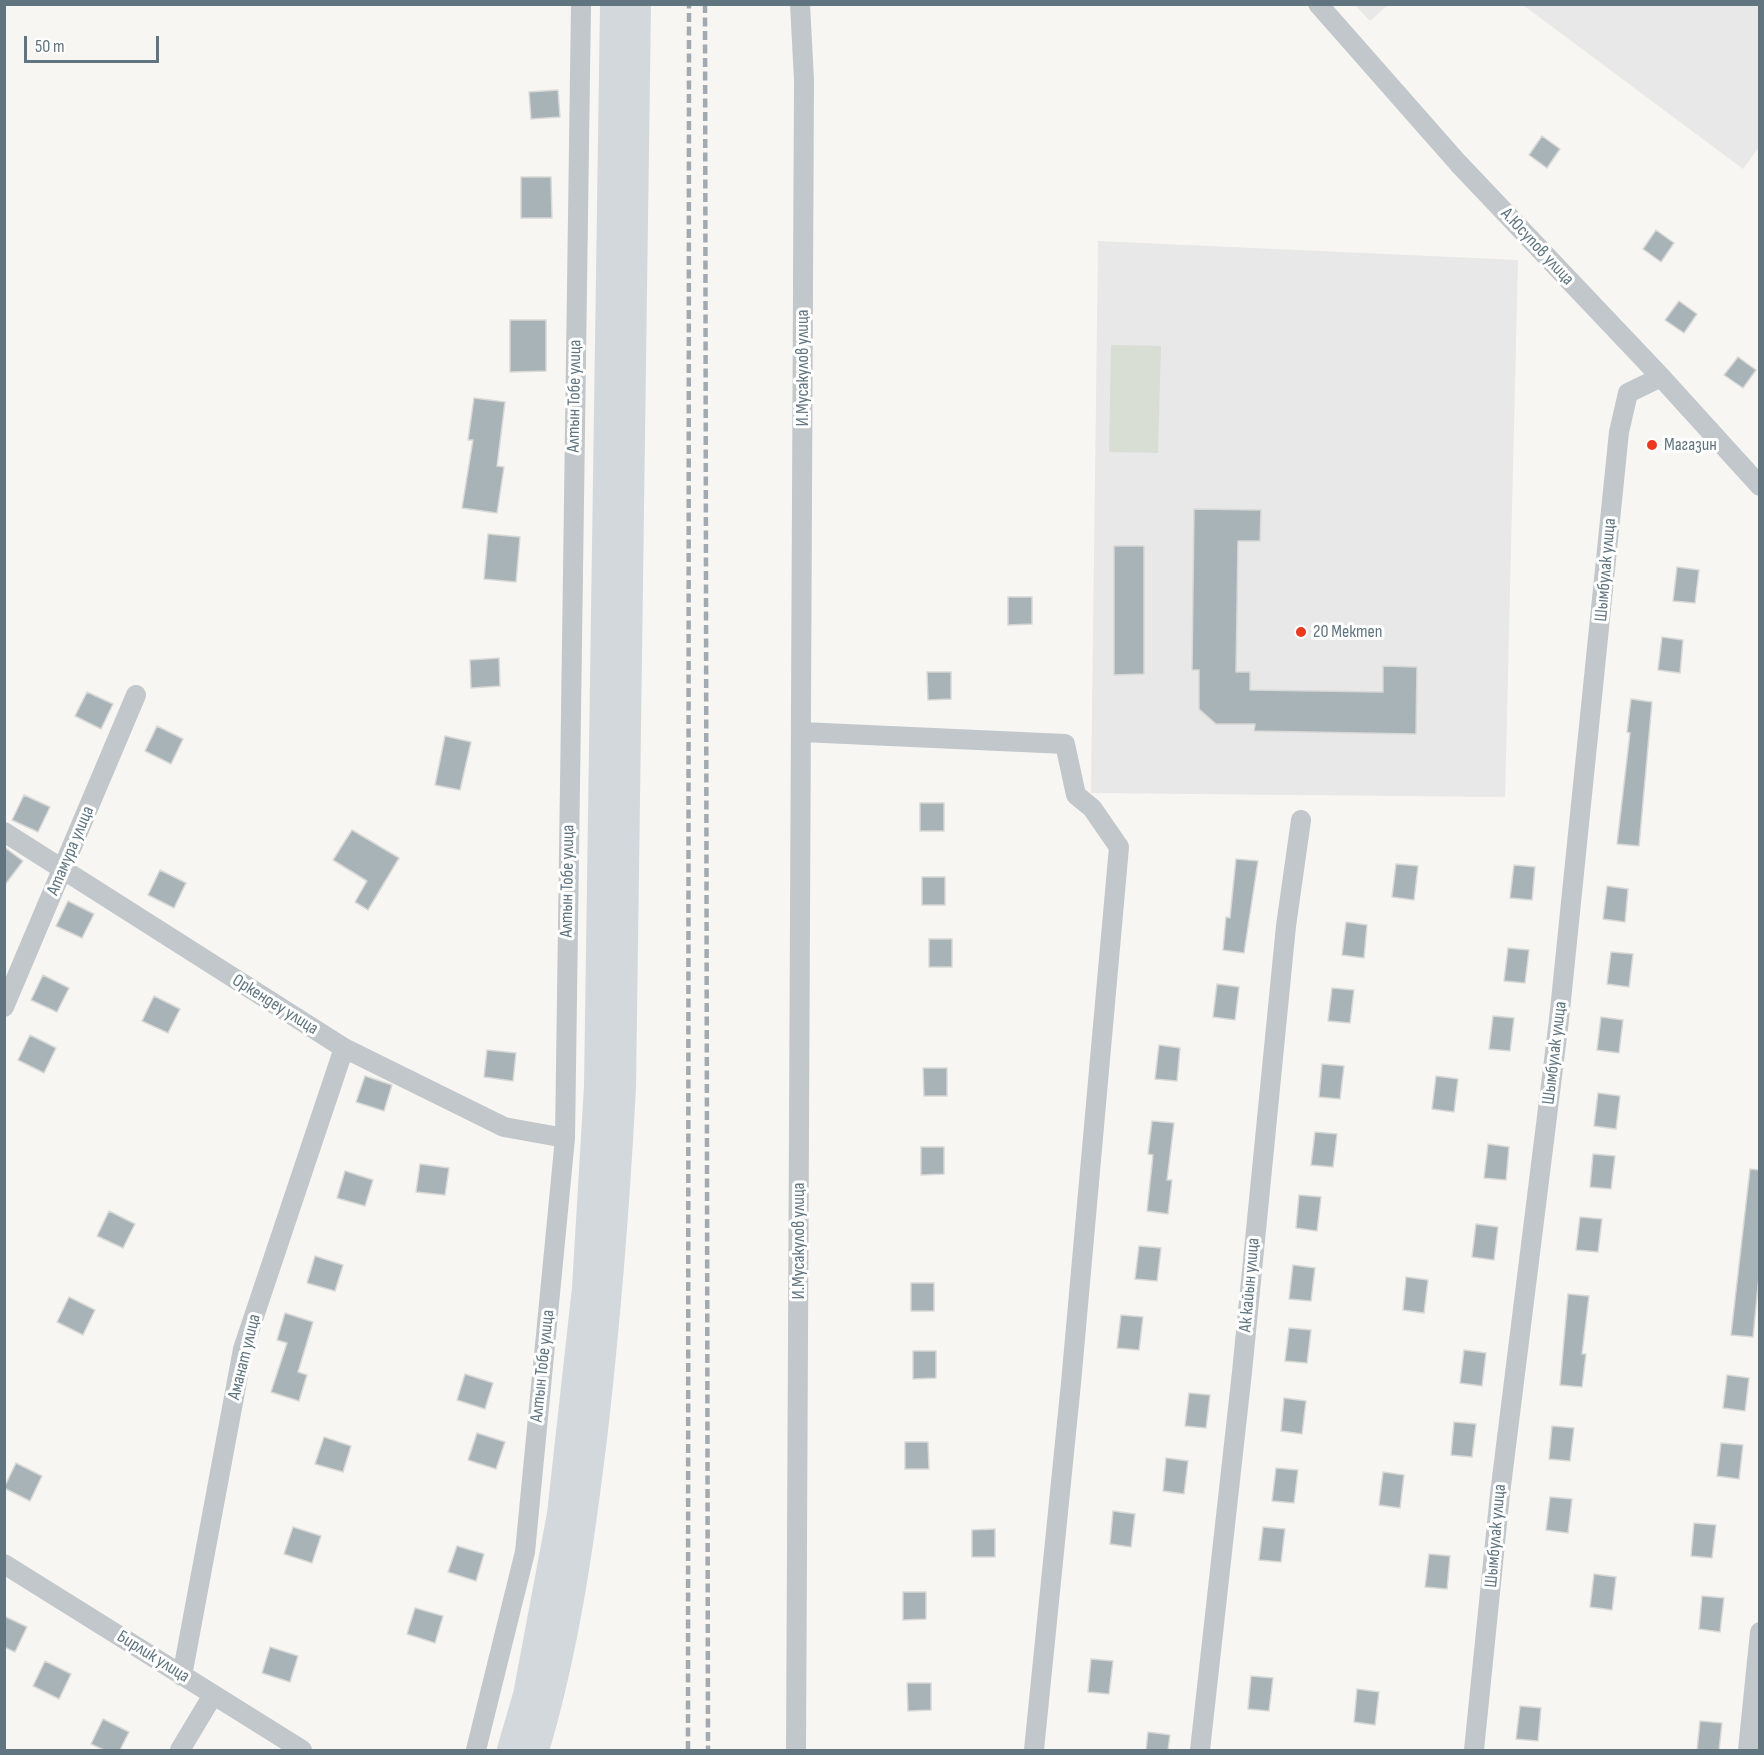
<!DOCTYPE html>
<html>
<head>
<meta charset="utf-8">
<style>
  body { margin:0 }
  #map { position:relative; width:1764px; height:1755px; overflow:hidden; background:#f7f6f3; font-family:"Sofia Sans Condensed",sans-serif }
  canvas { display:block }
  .frame { position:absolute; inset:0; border:6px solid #607580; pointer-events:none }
  .scale { position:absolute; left:24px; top:36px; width:135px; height:27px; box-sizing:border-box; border:3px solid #607580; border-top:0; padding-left:8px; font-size:18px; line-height:21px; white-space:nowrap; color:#607580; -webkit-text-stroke:4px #fff; paint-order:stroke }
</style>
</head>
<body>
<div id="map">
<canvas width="1764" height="1755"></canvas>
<div class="frame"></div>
<div class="scale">50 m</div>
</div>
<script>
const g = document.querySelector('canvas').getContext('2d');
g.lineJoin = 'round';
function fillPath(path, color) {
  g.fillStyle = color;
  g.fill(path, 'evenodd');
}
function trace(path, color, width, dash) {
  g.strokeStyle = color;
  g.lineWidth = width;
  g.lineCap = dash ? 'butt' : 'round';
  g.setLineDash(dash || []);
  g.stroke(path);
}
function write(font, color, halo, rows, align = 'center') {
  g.font = font + ' "Sofia Sans Condensed",sans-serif';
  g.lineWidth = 6;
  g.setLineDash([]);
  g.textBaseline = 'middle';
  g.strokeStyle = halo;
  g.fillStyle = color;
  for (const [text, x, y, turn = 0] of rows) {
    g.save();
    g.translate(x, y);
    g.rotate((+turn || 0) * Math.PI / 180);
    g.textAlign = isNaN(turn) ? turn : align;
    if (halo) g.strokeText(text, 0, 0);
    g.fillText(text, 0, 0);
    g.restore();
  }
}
const built = new Path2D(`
  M1355,5H1388L1370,21Z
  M1523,5H1759V147L1743,169Z
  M1098,241L1518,260L1505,797L1091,793Z`);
const green = new Path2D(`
  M1111,345L1161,346L1158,453L1109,452Z`);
const building = new Path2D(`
  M558,90L560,117L531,119L529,92Z
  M1542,136L1560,149L1547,168L1529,155Z
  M521,177H551L552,218H521Z
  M1656,230L1674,243L1661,262L1643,249Z
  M1679,301L1697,314L1684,333L1665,320Z
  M510,320H546V371L510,372Z
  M1738,357L1756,370L1743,388L1724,375Z
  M474,398L505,402L497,466L504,467L497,513L462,508L473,440H468Z
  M1194,509L1261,510L1260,541H1238L1236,672H1250V690L1383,692V666L1417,667L1416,734L1254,731L1255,724H1216L1199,709V670H1192Z
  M488,534L520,537L516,582L484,579Z
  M1114,546H1144V674L1114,675Z
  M1677,567L1699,570L1695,603L1673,601Z
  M1008,597H1032V624L1008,625Z
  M1662,637L1683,640L1680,673L1658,670Z
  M499,658L500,686L471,688L470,660Z
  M927,672H951V699L928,700Z
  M87,692L113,704L101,729L75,716Z
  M1631,699L1652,702L1639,846L1617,844L1630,733L1627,732Z
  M157,726L183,739L171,764L145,751Z
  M445,736L471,742L460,790L435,785Z
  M24,795L50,807L38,832L12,820Z
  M920,803H944V831H920Z
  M352,830L399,858L368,910L355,902L367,881L333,860Z
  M4,847L23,861L4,886Z
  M1236,859L1258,861L1244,953L1223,950L1226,917L1230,918Z
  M1396,864L1418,866L1414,900L1392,897Z
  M1514,865L1535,867L1532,900L1510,898Z
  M160,870L186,883L174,908L148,895Z
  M922,877H945V905H922Z
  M1607,886L1628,889L1625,922L1603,919Z
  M68,901L94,914L82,938L56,926Z
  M1346,922L1367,925L1364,958L1342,955Z
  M929,939H952V967H929Z
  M1508,948L1529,950L1525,983L1504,981Z
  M1611,952L1633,954L1629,987L1607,984Z
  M43,975L69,988L57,1012L31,1000Z
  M1217,984L1239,987L1235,1020L1213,1017Z
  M1332,988L1354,990L1350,1023L1328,1021Z
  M154,996L180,1009L168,1033L142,1021Z
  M1493,1016L1514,1018L1510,1051L1489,1049Z
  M1601,1017L1623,1020L1619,1053L1597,1050Z
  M30,1035L56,1048L44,1073L18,1060Z
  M1159,1045L1180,1048L1177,1081L1155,1079Z
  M487,1050L516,1053L513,1081L484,1077Z
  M1322,1064L1344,1066L1340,1099L1319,1097Z
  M923,1068H947V1096H924Z
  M365,1076L392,1085L384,1111L356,1102Z
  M1436,1076L1458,1079L1454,1112L1432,1109Z
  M1598,1093L1620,1096L1616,1129L1594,1126Z
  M1152,1121L1174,1123L1167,1180H1172L1168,1214L1147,1211L1153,1155L1148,1154Z
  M1315,1132L1337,1134L1333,1167L1311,1165Z
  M1488,1144L1509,1147L1506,1180L1484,1178Z
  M921,1147H944V1174L921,1175Z
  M1593,1154L1615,1156L1611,1189L1590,1187Z
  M420,1164L449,1168L445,1195L416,1192Z
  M1750,1169L1760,1170V1265L1753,1337L1731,1335Z
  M345,1171L373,1180L365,1206L337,1198Z
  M1299,1195L1321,1197L1317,1231L1296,1228Z
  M109,1211L135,1224L123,1248L97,1236Z
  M1580,1217L1602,1219L1598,1252L1576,1250Z
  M1476,1224L1498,1227L1494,1260L1472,1257Z
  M1139,1246L1161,1248L1157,1281L1135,1279Z
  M315,1256L343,1265L335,1291L307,1283Z
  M1293,1265L1315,1268L1311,1301L1289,1299Z
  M1406,1277L1428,1280L1424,1313L1403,1310Z
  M911,1283H934V1311H911Z
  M1568,1294L1589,1296L1582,1354H1586L1582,1387L1560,1385Z
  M69,1297L95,1310L83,1335L57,1322Z
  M285,1313L313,1322L298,1372L307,1375L299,1401L271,1392L287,1343L277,1340Z
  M1121,1315L1143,1317L1139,1350L1117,1348Z
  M1289,1328L1311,1330L1307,1363L1285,1361Z
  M1464,1350L1486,1353L1482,1386L1460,1383Z
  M913,1351H936V1378L913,1379Z
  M465,1374L493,1383L485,1409L457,1400Z
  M1727,1375L1749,1378L1745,1411L1723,1408Z
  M1189,1393L1210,1395L1206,1428L1185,1426Z
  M1284,1398L1306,1401L1302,1434L1281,1431Z
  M1454,1422L1476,1424L1472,1457L1451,1455Z
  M1552,1426L1574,1428L1570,1461L1549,1459Z
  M477,1433L505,1442L496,1469L468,1460Z
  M324,1437L351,1446L343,1472L315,1464Z
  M905,1442H928L929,1469H905Z
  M1721,1443L1743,1445L1739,1479L1717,1476Z
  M1166,1458L1188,1461L1184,1494L1163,1491Z
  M16,1463L42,1476L30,1501L4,1488Z
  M1276,1468L1298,1470L1294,1503L1272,1501Z
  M1383,1472L1404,1475L1400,1508L1379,1505Z
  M1550,1497L1572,1499L1568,1533L1546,1530Z
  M1113,1511L1135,1514L1131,1547L1110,1544Z
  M1694,1523L1716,1525L1712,1558L1691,1556Z
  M293,1527L321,1536L312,1563L284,1554Z
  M1263,1527L1285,1529L1281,1562L1259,1560Z
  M995,1529V1557H972V1530Z
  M457,1546L484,1554L476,1581L448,1572Z
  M1429,1554L1450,1556L1447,1589L1425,1587Z
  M1594,1574L1616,1577L1612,1610L1590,1607Z
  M903,1592H926V1619L903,1620Z
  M1702,1596L1724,1598L1720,1632L1699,1629Z
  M415,1608L443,1616L435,1643L407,1634Z
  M4,1616L27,1627L15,1652L4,1647Z
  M270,1647L298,1656L290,1682L262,1673Z
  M1091,1659L1113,1661L1109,1694L1088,1692Z
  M45,1661L71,1674L59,1699L33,1686Z
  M1251,1676L1273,1678L1269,1711L1248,1709Z
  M907,1683H931V1710L908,1711Z
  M1357,1689L1379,1692L1375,1725L1354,1722Z
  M1520,1706L1541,1708L1538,1741L1516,1739Z
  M103,1719L129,1732L120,1750H104L91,1744Z
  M1700,1721L1722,1723L1719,1750H1697Z
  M1148,1732L1170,1735L1168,1750H1146Z`);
const minor = new Path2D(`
  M1318,4L1458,163L1661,377L1760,486
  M802,732L1065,744L1076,795L1092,808L1119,847L1071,1383L1034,1750
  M4,832L344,1048L504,1127L565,1138
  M4,1007L136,695
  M4,1564L302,1750
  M182,1676L243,1349L344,1048
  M180,1750L213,1695
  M476,1750L525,1552L565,1138L581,4
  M796,1750L804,80L800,4
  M1200,1750L1242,1372L1286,926L1301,820
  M1474,1750L1500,1494L1559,1020L1619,432L1628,393L1661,377
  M1748,1750L1760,1632`);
const highway = new Path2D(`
  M511,1750L527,1695L561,1514L586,1288L598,1086L614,4
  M535,1750C566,1646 581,1538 594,1430C607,1316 616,1202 622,1087L637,4`);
const rail = new Path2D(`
  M705,4L708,1750
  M688,1750L689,4`);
const markers = [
  [1652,445,6,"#eb391f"],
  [1301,632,6,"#eb391f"]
];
const streetNames = [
  ["А.Юсупов улица",1537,247,47],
  ["И.Мусакулов улица",803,368,-90],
  ["Алтын Тобе улица",575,396,-89],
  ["Шымбулак улица",1606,570,-85],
  ["Атамура улица",71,851,-67],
  ["Алтын Тобе улица",568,881,-89],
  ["Оркендеу улица",275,1005,32],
  ["Шымбулак улица",1555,1053,-83],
  ["И.Мусакулов улица",799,1241,-90],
  ["Ак кайын улица",1250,1285,-85],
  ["Аманат улица",245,1357,-76],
  ["Алтын Тобе улица",543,1366,-84],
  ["Шымбулак улица",1496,1536,-85],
  ["Бирлик улица",153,1657,32]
];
const poiNames = [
  ["Магазин",1664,445],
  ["20 Мектеп",1313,632]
];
fillPath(built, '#e7e8e7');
fillPath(green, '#d9ded4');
fillPath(building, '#a8b3b7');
trace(building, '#d8d8d6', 1.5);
trace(minor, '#c1c7ca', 20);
trace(highway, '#d2d8dc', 28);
trace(rail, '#a2aaaf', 4.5, [9, 4.5]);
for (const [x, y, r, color] of markers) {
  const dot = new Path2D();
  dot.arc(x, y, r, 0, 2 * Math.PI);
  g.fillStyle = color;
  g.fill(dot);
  trace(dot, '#fff', 2);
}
write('18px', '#607580', '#fff', streetNames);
write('18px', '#607580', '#fff', poiNames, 'left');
</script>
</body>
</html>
